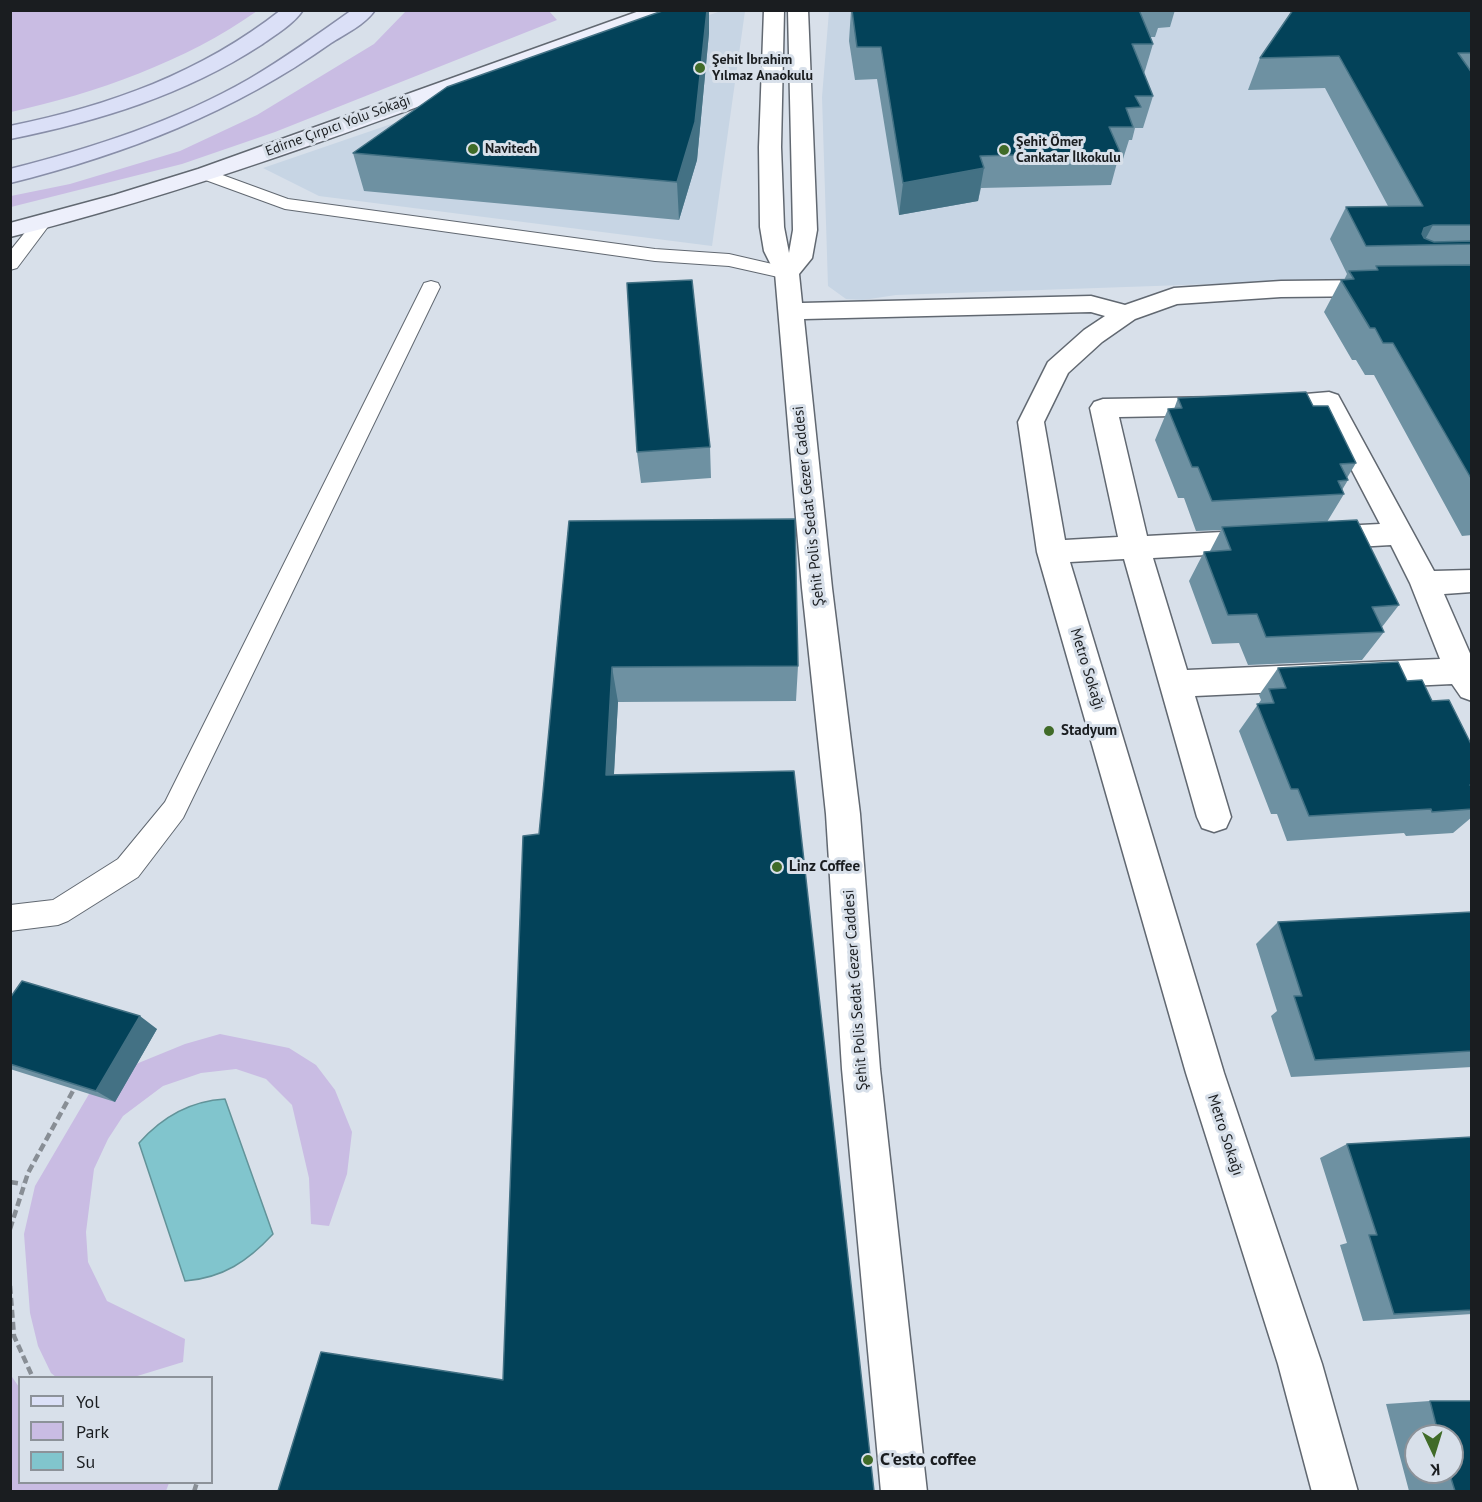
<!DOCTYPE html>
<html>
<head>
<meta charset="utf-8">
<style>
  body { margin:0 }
  #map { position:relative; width:1482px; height:1502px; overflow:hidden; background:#d8e0ea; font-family:"PT Sans",sans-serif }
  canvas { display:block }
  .frame { position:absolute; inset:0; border:12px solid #1a1d20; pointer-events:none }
  .legend { position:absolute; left:18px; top:1376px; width:195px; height:108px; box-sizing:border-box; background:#d8e0ea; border:2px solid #8c9299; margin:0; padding:8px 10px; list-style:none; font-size:18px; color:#1a1d20 }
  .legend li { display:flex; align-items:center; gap:12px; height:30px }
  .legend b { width:30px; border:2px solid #8c9299 }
  .north { position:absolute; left:1404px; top:1424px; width:60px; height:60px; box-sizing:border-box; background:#d8e0ea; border:2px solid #8c9299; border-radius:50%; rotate:176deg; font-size:16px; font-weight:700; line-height:24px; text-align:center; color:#1a1d20 }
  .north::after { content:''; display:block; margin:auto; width:21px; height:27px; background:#406b28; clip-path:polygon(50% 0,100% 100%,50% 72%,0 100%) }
</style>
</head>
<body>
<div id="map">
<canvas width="1482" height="1502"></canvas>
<div class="frame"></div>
<ul class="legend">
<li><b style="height:8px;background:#dbe0f7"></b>Yol</li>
<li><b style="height:16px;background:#c9bce3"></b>Park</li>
<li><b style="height:16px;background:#81c5cd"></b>Su</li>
</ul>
<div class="north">K</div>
</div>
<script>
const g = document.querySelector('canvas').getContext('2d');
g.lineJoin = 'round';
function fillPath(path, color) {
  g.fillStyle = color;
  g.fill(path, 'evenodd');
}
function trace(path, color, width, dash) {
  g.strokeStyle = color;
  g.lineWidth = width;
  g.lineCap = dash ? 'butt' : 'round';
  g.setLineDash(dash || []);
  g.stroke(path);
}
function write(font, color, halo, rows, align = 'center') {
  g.font = font + ' "PT Sans",sans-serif';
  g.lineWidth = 6;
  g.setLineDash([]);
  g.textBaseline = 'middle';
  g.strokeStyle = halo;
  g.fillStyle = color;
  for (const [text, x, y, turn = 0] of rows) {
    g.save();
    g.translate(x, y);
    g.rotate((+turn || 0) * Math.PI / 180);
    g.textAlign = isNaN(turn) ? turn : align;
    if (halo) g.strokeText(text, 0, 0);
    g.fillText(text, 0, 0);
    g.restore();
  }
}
const built = new Path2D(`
  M721,11H745L712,246L319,196L263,168Z
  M829,11H1471L1442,276L896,295L863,300L846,299L828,286L822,97Z`);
const green = new Path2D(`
  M10,11L11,10L257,11C185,62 96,93 11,112Z
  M406,11H549L557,20L275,132L182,164L11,207V196L70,184L180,151L257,115L374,44Z
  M220,1034L289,1048L316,1065L335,1090L352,1132L347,1174L329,1226L311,1224L309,1178L292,1105L266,1079L236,1069L201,1073L163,1086L123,1116L108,1139L94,1169L86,1232L88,1262L107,1301L185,1339L183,1362L134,1377H56L51,1373L38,1346L30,1313L24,1234L35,1186L89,1094L136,1064L185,1044Z
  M10,1374L19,1387L20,1482L169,1483L166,1491H11Z`);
const water = new Path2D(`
  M225,1099L273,1234C248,1261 223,1278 185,1281L139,1143C162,1117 191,1101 225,1099Z`);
const path = new Path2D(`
  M10,1182L22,1184
  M10,1229L28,1173L74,1089
  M10,1286L14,1336L33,1378
  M194,1492L197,1482`);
const service = new Path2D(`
  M206,169L288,199L655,249L729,254L794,269L796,273L794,277L787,279L729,266L655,261L285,209L200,178L197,174L200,170Z
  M41,219L47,220L50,224L17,268L10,270V251L35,220Z
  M431,281L438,283L440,287L183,818L138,877L68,921L58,925L10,931V905L53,900L118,859L165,802L422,287L424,283Z`);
const minor = new Path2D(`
  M764,10H784L781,147L784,227L789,253L793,230L788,10H808L817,230L812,258L799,274L802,303L1091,296L1125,305L1174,288L1281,281L1472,279V295L1281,297L1177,304L1135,319L1102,342L1068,373L1044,422L1065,540L1118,537L1090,408L1094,402L1103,399L1282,396L1329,392L1338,395L1434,571L1472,570V592L1444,594L1472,658V701L1461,697L1452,684L1195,696L1231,817L1226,828L1214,832L1202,828L1197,817L1124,559L1070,562L1224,1073L1322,1364L1358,1492H1312L1278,1364L1186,1073L1037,552L1018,422L1048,362L1084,330L1105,316L1091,312L804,319L832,588L860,814L880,1069L927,1492H881L842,1069L826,814L802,588L775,273L764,251L760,227L759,147ZM1321,411L1380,524L1321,527L1311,530L1306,538L1311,546L1321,549L1391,545L1410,583L1440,659L1187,670L1153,558L1260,552L1270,549L1275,541L1270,533L1260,530L1147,536L1119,417L1282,414Z`);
const secondary = new Path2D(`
  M642,10H671L669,14C451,93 235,181 10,237V223L114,195L198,169Z`);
const primary = new Path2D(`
  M281,10H303C294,24 275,35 261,45C184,95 99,121 10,139V126C109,106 201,73 281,10Z
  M352,10H375C366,24 345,34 331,43C234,112 126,154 10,183V169C93,148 176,121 249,79C285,58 318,34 352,10Z`);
const wall = new Path2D(`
  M665,10H709V33L697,160L679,220L364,191L353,153Z
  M851,10H1175L1170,27L1158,28L1155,37H1150L1153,44L1144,74L1153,96L1143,128H1135L1132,140H1129L1123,159H1118L1111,185L981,188L978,201L899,215L877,79L855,80L849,41Z
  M1472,10V535L1462,536L1374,375H1365L1356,360H1352L1324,312L1341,280H1344L1347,274L1330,239L1346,207L1388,206L1325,88L1248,90L1260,58Z
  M1178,398L1313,406L1356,463L1347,478L1348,480L1342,490L1344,494L1327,522L1399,605L1382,627L1384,632L1362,660L1248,665L1239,643L1212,644L1189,581L1204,552L1210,551L1221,530L1196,531L1184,498H1178L1155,440L1168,409H1174Z
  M710,447L711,478L641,483L637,452Z
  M569,521L798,666L796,701L618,702L614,774L503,1380L539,834Z
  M1278,668L1407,681L1432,701L1472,746V817L1453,833L1406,836L1404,833L1287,841L1277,814H1271L1239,731L1261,700L1259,695Z
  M1472,912V1067L1291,1077L1271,1016L1277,1011L1256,944L1278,922Z
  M10,998L157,1029L115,1102L10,1069Z
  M1472,1137V1314L1363,1321L1340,1245L1347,1243L1320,1158L1347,1144Z
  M1430,1401H1472V1491H1409L1386,1404ZM1416,1436H1452V1472H1416Z`);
const shadedWall = new Path2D(`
  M707,10H709V33L697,160L679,220L677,182Z
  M984,168L978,201L899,215L903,183Z
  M1433,225L1422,245H1415L1424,228Z
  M612,667L618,702L612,807L606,775Z
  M140,1016L157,1029L115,1102L96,1091Z`);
const building = new Path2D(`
  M665,10H707L695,122L677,182L353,153L447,87Z
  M852,10H1139L1153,44H1132L1153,96H1135L1141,107L1126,108L1133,127H1109L1120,152L980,156L984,168L903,183L881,47H857Z
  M1293,10H1472V53H1458L1472,73V225H1433L1424,228L1422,234L1424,238L1434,242L1472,241V244L1366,246L1346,207L1423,206L1339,56L1260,58Z
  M1472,265V480L1393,343H1383L1375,328H1370L1341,280L1354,279L1349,271L1378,270L1376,266Z
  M692,280L710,447L637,452L627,283Z
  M1306,392L1313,406H1328L1356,463L1340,464L1348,480L1338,481L1344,494L1212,501L1198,467H1192L1168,409L1182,408L1178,398Z
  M795,519L798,666L612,667L606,775L794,771L874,1491H278L321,1352L503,1380L523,836L539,834L569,521Z
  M1357,520L1399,605L1372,607L1384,632L1266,637L1257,614L1228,615L1204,552L1231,550L1222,527Z
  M1398,662L1407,681L1422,680L1432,701L1449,700L1472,746V785H1470L1472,787V809L1432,812L1431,809L1309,816L1298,789H1291L1257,704L1274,703L1269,689L1286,688L1278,668Z
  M1472,912V1051L1315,1060L1294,996H1302L1278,922Z
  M22,981L140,1016L96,1091L10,1064V998Z
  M1472,1137V1310L1394,1314L1369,1235H1377L1347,1144Z
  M1430,1401H1472V1491H1455L1449,1472H1452V1436H1439Z`);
const markers = [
  [700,68,6,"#406b28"],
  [473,149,6,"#406b28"],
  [1004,150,6,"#406b28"],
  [1049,731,6,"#406b28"],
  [777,867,6,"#406b28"],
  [868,1460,6,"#406b28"]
];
const farPoinames = [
  ["Şehit İbrahim",712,60],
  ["Yılmaz Anaokulu",712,76],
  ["Şehit Ömer",1016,142],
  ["Cankatar İlkokulu",1016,158],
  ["Navitech",485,149]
];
const farStreetnames = [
  ["Edirne Çırpıcı Yolu Sokağı",338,126,-20]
];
const streetNames = [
  ["Şehit Polis Sedat Gezer Caddesi",809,506,-96],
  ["Metro Sokağı",1087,669,73],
  ["Şehit Polis Sedat Gezer Caddesi",856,990,-94],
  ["Metro Sokağı",1225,1135,72]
];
const poiNames = [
  ["Stadyum",1061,731],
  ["Linz Coffee",789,867]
];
const nearPoinames = [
  ["C'esto coffee",880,1460]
];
fillPath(built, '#c7d5e4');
fillPath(green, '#c9bce3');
fillPath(water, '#81c5cd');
trace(water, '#629399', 1.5);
trace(service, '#616871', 2);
trace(minor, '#616871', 3);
trace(secondary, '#616871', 3);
trace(primary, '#888ea8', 3);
trace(path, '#888e95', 4.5, [8, 4]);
fillPath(service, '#fff');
fillPath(minor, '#fff');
fillPath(secondary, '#edeffb');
fillPath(primary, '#dbe0f7');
fillPath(wall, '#6e91a2');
fillPath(shadedWall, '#437184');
fillPath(building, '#034259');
trace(building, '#437184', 1.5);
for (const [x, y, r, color] of markers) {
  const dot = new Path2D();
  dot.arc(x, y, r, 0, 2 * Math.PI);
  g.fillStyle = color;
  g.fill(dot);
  trace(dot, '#d8e0ea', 2);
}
write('bold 14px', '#1a1d20', '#d8e0ea', farPoinames, 'left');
write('14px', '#1a1d20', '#d8e0ea', farStreetnames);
write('15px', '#1a1d20', '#d8e0ea', streetNames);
write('bold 15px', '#1a1d20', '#d8e0ea', poiNames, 'left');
write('bold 18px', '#1a1d20', '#d8e0ea', nearPoinames, 'left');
</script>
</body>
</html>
